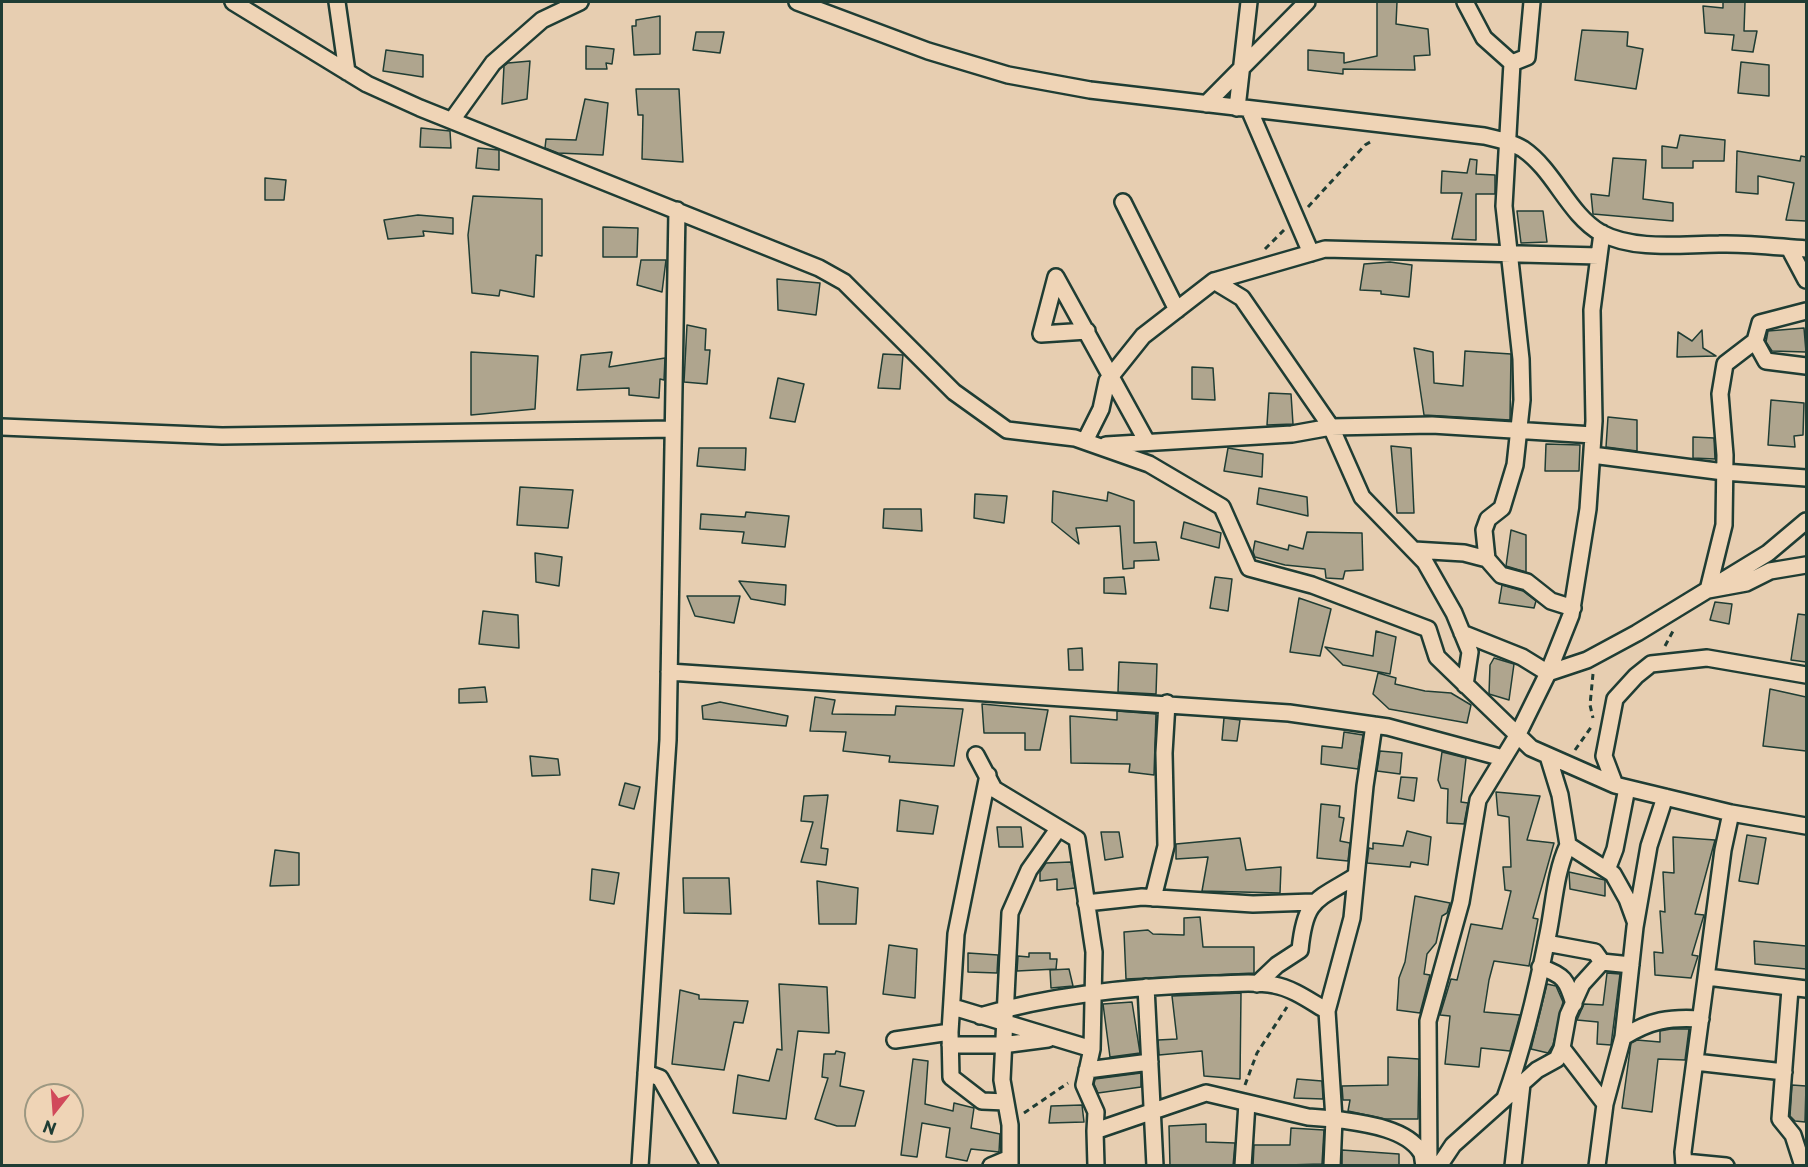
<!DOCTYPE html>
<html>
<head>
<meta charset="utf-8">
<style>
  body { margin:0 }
  #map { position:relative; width:1808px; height:1167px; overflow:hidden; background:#e7ceb1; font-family:"Playpen Sans",sans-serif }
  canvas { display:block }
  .frame { position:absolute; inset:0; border:3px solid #1f3d34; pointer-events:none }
  .north { position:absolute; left:24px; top:1083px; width:60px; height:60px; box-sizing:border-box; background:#efd4b6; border:2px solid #9c9882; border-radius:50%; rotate:197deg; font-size:16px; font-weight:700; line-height:24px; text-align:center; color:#1f3d34 }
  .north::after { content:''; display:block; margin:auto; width:21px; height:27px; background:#d1495b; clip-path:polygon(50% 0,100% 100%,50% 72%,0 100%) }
</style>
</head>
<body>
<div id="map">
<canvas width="1808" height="1167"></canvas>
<div class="frame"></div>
<div class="north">N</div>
</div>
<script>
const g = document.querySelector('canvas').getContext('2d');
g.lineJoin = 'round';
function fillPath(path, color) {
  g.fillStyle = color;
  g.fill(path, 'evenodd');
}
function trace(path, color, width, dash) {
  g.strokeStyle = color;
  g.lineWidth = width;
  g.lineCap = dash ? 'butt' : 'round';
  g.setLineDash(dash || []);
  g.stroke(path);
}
const building = new Path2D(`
  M1377,2H1397L1396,24L1428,29L1430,55L1414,56L1415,70L1343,69V74L1308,70V50L1344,53V63L1377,56Z
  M1723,2H1745L1744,31H1757L1753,52L1732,50L1734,35L1705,33L1703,6L1723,8Z
  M660,16V54L634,55L632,26H636V20Z
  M1582,30L1628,32L1627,46L1643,49L1636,89L1575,80Z
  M696,32H724L720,53L693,50Z
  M586,46L614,49L612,64L606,63L607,69H586Z
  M386,50L423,55V77L383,71Z
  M530,61L527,99L502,104L504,66L508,63Z
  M1741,62L1769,65V96L1738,93Z
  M636,89H679L683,162L642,159L643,115H638Z
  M585,99L608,103L603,155L558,153L545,148L546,139L576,140Z
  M421,128L450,131L451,148L420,147Z
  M1680,135L1725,140L1724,161H1693V168H1662V146L1677,148Z
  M478,148L499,150V170L476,168Z
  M1737,151L1800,161L1801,156L1806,157V221L1786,220L1794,183L1758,176V194L1736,192Z
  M1613,158L1646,160L1643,199L1673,203V221L1593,214L1591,194L1609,196Z
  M1470,159L1477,160L1476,174L1495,175V194H1476V240L1452,239L1462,193H1441L1442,171L1467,173Z
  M265,178L286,180L284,200H265Z
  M473,196L542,199V256L536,255L534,297L500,290L499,296L472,293L468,235Z
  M1517,211H1543L1547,242L1521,243Z
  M418,215L453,218V234L423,231L424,236L388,239L384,220Z
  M603,227L638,228L637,257H603Z
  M641,260H666L662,292L637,285Z
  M1390,262L1412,265L1409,297L1381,294V291L1360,290L1364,264Z
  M777,279L820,283L816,315L778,310Z
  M687,325L706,329L705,350H710L707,384L684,382Z
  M1804,328L1806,352L1772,351L1766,342L1768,331Z
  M1702,330L1703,348L1716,356L1677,357L1678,332L1692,341Z
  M1414,348L1433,352L1434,383L1463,386L1465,351L1511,354L1510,420L1424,415Z
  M471,352L538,356L535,409L471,415Z
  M612,352L609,367L665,358L664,380L660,379L659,398L629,395V388L577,390L581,355Z
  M883,354L903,355L900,389L878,388Z
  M1192,367L1213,368L1215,400L1192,399Z
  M778,378L804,384L795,422L770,418Z
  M1269,393L1291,394L1293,424L1267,425Z
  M1771,400L1804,403L1803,435L1794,436L1795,447L1768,445Z
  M1608,417L1637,420V451L1606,447Z
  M1693,437L1714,438L1715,459L1693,458Z
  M1546,444L1580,445L1579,471H1545Z
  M1391,446L1411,448L1414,513H1397Z
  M699,448H746L745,470L697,466Z
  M1228,448L1263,454L1262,477L1224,471Z
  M520,487L573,490L568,528L517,525Z
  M1259,488L1307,497L1308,516L1257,504Z
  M1053,491L1107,501L1108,492L1134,501V543L1156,542L1159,560L1134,561V568L1123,569L1120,526L1076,528L1079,544L1052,522Z
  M975,494L1007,496L1004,523L974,518Z
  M884,509H921L922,531L883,528Z
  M746,512L789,516L785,547L742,543L744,532L700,529L701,514L745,517Z
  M1184,522L1221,533L1219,548L1181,538Z
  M1511,530L1526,535V572L1506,566Z
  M1307,532L1362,533L1363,570L1345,571L1343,579L1326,578L1325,569L1285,565L1255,557L1253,552L1255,541L1288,550L1289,545L1303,549Z
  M535,553L562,557L559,586L536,582Z
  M1124,577L1126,594L1104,593V578Z
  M1215,577L1232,579L1228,611L1210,608Z
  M739,581L786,585L785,605L751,599Z
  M1502,585L1523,591L1536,601L1534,608L1499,603Z
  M687,596H740L734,623L695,616Z
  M1299,598L1331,609L1320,656L1290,652Z
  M1715,602L1732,604L1729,624L1710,620Z
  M483,611L518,615L519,648L479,644Z
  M1798,614L1806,615V662L1791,660Z
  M1376,631L1396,637L1390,674L1343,665L1325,647L1373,656Z
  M1082,648L1083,670H1069L1068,649Z
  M1494,658L1514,664L1509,700L1489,694L1490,665Z
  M1119,662L1157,664L1156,694L1118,692Z
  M1378,673L1396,678L1395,684L1425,691L1451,693L1471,705L1467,723L1389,709L1373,694Z
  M485,687L487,702L459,703V689Z
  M1770,689L1806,697V751L1763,746Z
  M815,697L835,700L832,714L895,715L896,706L963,709L954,766L889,762L890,756L843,751L846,732L810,731Z
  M720,702L788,716L786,726L703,719L702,706Z
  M982,704L1048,710L1040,750H1025V733H984Z
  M1117,711L1156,714L1154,775L1129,772L1130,764L1071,763L1070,716L1117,720Z
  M1224,718L1240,720L1237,741L1222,740Z
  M1344,732L1363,735L1358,769L1321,764L1322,746L1342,748Z
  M1380,751L1402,753L1400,774L1377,771Z
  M1442,752L1466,758L1461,802L1468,803L1464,824L1447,823L1448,789L1441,788L1438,780Z
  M530,756L558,759L560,775L532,776Z
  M1401,777L1417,778L1414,801L1398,798Z
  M625,783L640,787L634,809L619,805Z
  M1496,792L1540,796L1527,840L1554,843L1533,918L1538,919L1529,966L1494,961L1489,980L1484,1012L1520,1015L1510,1051L1481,1048L1479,1067L1445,1064L1450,1016L1440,1015L1451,979L1457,980L1471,924L1502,929L1511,891L1505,890L1503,867H1511L1509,817L1498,815Z
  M828,795L821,848L828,849L826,865L801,862L813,822L801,821L804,796Z
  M900,800L938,806L933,834L897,831Z
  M1321,804L1340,806L1339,817L1344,818L1340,841L1350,843L1348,861L1317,858Z
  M997,827H1021L1023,847H999Z
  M1407,831L1431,837L1428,865L1411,862L1410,867L1367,863L1369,848L1373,849V843L1403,846Z
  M1101,832H1119L1123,857L1105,860Z
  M1747,835L1766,838L1758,884L1739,881Z
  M1673,837L1715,840L1695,914L1704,915L1692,955L1698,956L1691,978L1655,975L1654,952L1663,953L1660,911L1665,912L1663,872L1674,873Z
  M1240,838L1246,870L1281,867L1280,893L1202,891L1208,857L1176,859V844Z
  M275,850L299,853V885L270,886Z
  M1071,862L1075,888L1057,890V879L1040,881V872L1046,863Z
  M592,869L619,873L614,904L590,900Z
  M1569,872L1605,880V896L1570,889Z
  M683,878H729L731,914L684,913Z
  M817,881L858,888L856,924H819Z
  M1415,896L1450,903L1447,913L1442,916L1436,943L1427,954L1424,974L1430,975L1420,1013L1397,1010L1399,978L1405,962Z
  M1200,917L1203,947H1254V973L1126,979L1124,932L1148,930L1153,934L1184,935V918Z
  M1754,941L1806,946V969L1755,964Z
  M889,945L917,949L915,998L883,994Z
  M968,953L998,955L997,973L968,972Z
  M1029,953H1050V959H1057L1056,969L1017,971L1018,956L1029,957Z
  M1069,969L1073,986L1051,988L1050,970Z
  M1607,973L1620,974L1611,1045L1597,1044L1598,1022L1577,1020L1584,1004L1603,1005Z
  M779,984L827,987L829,1033L798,1031L786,1119L733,1113L738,1075L769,1081L777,1049L782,1050Z
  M1547,984L1556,986L1563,1002L1553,1045L1548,1053L1531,1049Z
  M680,990L699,995V999L748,1001L743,1023L734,1022L724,1070L672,1064Z
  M1241,993L1240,1079L1204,1076L1202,1051L1159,1055L1158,1040L1177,1039L1172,996Z
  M1132,1002L1140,1053L1110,1057L1103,1004Z
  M1671,1029H1689L1685,1060L1658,1059L1652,1112L1622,1108L1631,1043L1637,1040L1660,1042V1031Z
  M836,1051L845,1053L840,1086L864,1091L855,1126H837L815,1119L828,1078L822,1077L824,1054H835Z
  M1388,1057L1419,1059L1418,1119H1385L1348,1111L1350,1100H1343L1342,1086L1388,1085Z
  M913,1059L928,1061L925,1104L953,1111L954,1103L974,1108L971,1128L1000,1134L999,1152L971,1149L967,1161L946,1157L950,1128L922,1123L917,1157L901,1155Z
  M1141,1073V1087L1098,1093L1094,1084L1095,1079Z
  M1297,1079L1322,1081L1323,1099L1294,1098Z
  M1792,1085L1806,1086L1805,1122L1795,1121L1790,1116Z
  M1082,1105L1084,1122L1049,1123L1051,1106Z
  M1206,1124V1142L1235,1143L1233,1166H1170L1169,1126Z
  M1291,1128L1324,1130L1322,1164L1253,1166L1254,1145H1290Z
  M1342,1150L1399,1154V1166H1342Z`);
const path = new Path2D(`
  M1308,207L1365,145L1372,141
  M1265,249L1284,230
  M1665,646L1673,631
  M1593,674L1590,705L1593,718
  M1575,750L1592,726
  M1245,1085L1257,1053L1287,1007
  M1024,1113L1068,1083`);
const street = new Path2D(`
  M233,2L367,84L420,108L819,268L844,282L954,392L1007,430L1075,438L1149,464L1222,507L1249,568L1312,585L1428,629L1437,657L1531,748L1615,785L1731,813L1806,826
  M337,2L347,72
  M797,2L928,51L1008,75L1090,90L1484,136C1497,139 1512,142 1523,149C1555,171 1568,214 1601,233C1635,251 1683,244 1719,244C1748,243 1778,247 1806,249
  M1465,2L1484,38L1512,63
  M1512,63L1527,57L1532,2
  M1206,104L1307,2
  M1237,108L1249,2
  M1249,109L1311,253
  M452,120L493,63L542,20L580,2
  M1123,202L1177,310
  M1789,248L1806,280
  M1214,281L1325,249L1599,256
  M1087,331L1041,334L1056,277L1147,442
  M1755,341L1760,323L1806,311
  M1806,366L1766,361L1755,341L1725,364L1720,394L1725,455L1724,525L1708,590L1746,583L1770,571L1806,565
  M2,427L222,436L673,429
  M1085,441L1101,409L1107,381L1143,336L1214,281L1242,298L1331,427L1362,497L1425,562L1454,613L1470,652L1465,685
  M1106,445L1292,434L1331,427L1432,425L1593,435
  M1592,455L1724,472L1806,478
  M1414,550L1464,553L1487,559L1501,575L1527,582L1551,601L1573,608
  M1487,559L1484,530L1488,519L1502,508L1515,465L1522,400L1521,359L1504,206L1512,63
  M1462,633L1522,657L1548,673L1587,660L1637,633L1768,553L1806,521
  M669,672L1289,713L1388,727L1503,758
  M976,755L994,789L1077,839L1094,952L1092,1049L1084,1085L1096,1112L1095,1131
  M1548,756L1560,795L1568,845L1613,874L1627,899L1635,921
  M988,775L956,934L950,1032L951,1077L982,1101L1006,1102
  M1615,785L1604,756L1615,699L1636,676L1651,664L1707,658L1806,675
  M1607,870L1615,849L1627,788
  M1153,898L1166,846L1164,753L1167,703
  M1086,903L1142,897L1253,904L1313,902
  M1546,943L1595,952L1602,962
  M1540,967C1564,975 1567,980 1574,1004
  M1707,977L1806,989
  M1257,984L1277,965L1300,950C1305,899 1315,901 1356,876
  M1146,987L1155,1166
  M1790,989L1780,1119L1793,1135L1803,1166
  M953,1007L1092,1049
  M980,1016C1055,994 1136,986 1214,984C1233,984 1255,981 1274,985C1292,988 1310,1001 1327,1011
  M1623,1037C1651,1020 1669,1017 1701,1019
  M895,1040L950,1032
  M950,1045H1002L1048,1039
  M1562,1048L1605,1104
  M1695,1062L1784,1072
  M1087,1070L1150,1062
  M646,1073L660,1078L710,1166
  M1505,1098C1524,1046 1537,989 1548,934C1554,905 1555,873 1568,845
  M1684,1162L1726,1166
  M640,1166L668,740L677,210
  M991,1166L1010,1158
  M1010,1166V1125L1002,1080L1010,913L1029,870L1058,829
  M1096,1166L1095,1131L1206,1093L1308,1117L1334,1119L1327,1011L1352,918L1365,786L1374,725
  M1243,1166L1247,1103
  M1332,1166L1334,1119C1360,1123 1405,1127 1421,1152C1423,1155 1423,1162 1424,1166
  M1429,1166L1428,1021L1461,902L1478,800L1517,736L1548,673L1571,615L1588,509L1594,421L1592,310L1602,233
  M1439,1166L1453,1145L1537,1070L1557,1059L1562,1048L1568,1015L1582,984L1602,962L1631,965
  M1513,1166L1522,1084
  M1597,1166L1605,1104L1623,1037L1635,927L1649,846L1665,797
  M1684,1166L1683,1152L1688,1113L1723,850L1731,813`);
fillPath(building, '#afa58e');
trace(building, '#1f3d34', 1.5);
trace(street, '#1f3d34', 20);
trace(path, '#1f3d34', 3, [6, 4.5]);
trace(street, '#efd4b6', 15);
</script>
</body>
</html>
